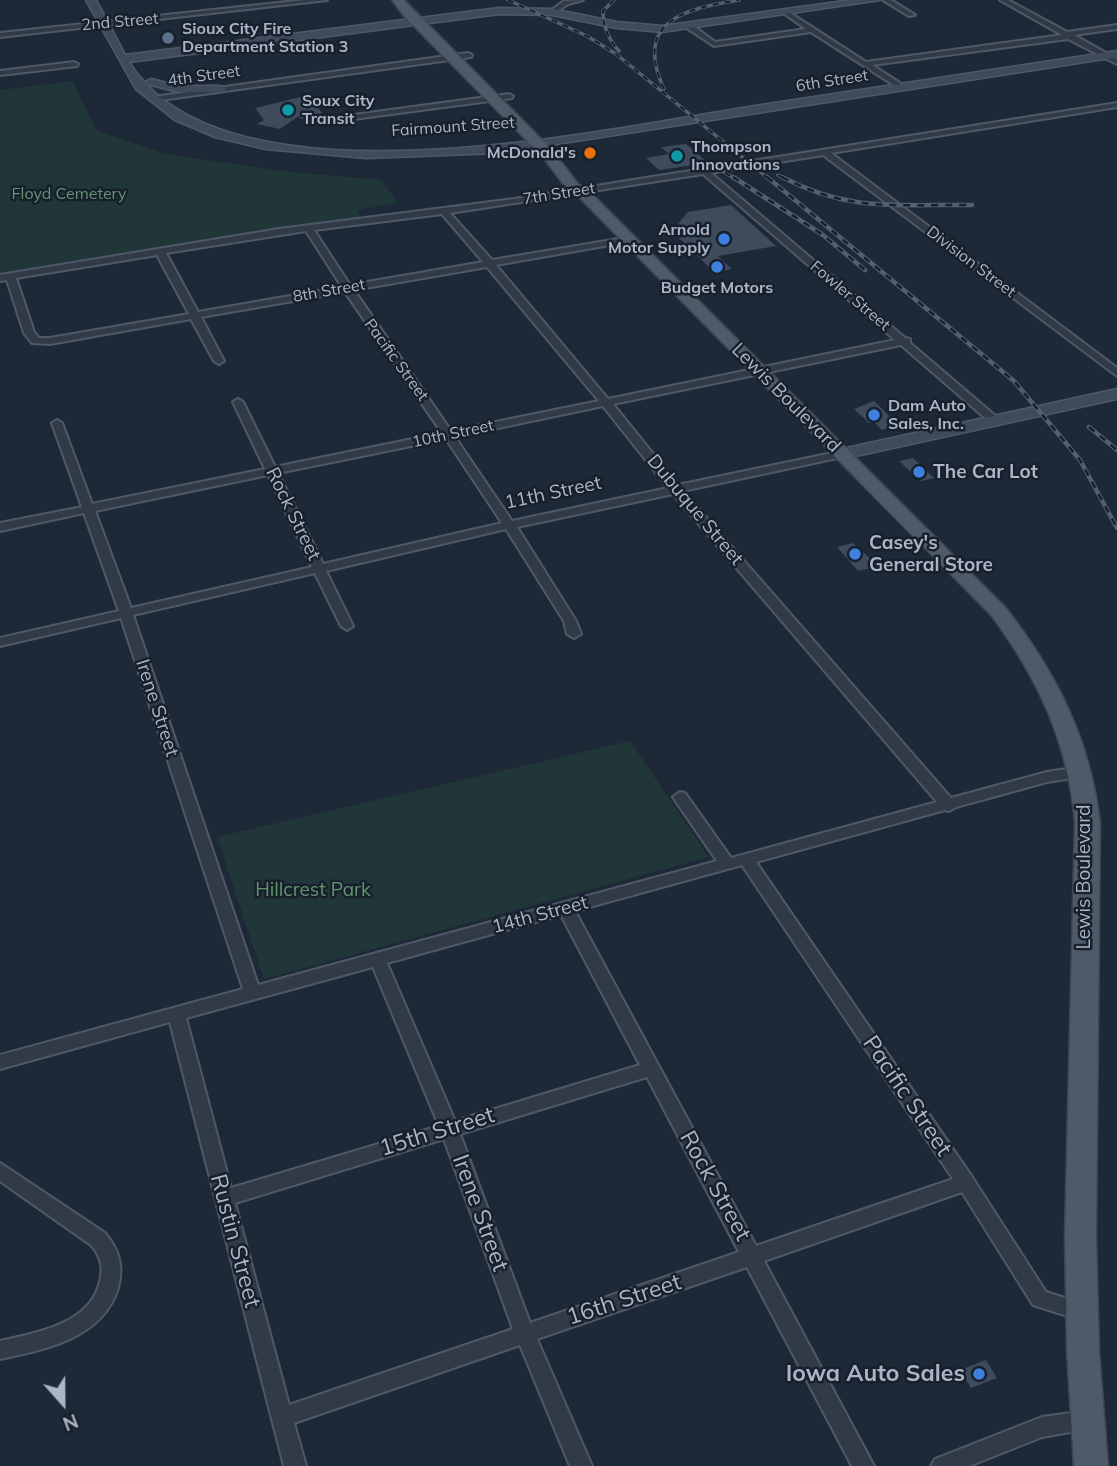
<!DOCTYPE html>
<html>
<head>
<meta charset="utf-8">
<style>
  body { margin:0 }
  #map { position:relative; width:1117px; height:1466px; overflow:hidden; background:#1e2937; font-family:Mulish,sans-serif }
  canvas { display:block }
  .north { position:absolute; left:28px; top:1368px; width:70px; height:70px; -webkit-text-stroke:5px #17202c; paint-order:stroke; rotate:159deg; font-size:19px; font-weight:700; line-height:28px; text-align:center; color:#abb5c5 }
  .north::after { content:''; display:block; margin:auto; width:24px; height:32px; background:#abb5c5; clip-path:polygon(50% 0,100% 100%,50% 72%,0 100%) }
</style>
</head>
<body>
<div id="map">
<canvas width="1117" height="1466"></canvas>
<div class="north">N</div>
</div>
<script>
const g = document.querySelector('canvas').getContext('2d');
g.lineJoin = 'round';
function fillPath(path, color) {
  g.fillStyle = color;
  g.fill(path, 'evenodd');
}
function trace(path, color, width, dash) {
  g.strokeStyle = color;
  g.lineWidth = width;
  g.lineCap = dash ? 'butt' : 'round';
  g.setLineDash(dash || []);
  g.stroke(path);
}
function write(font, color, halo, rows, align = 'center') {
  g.font = font + ' Mulish,sans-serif';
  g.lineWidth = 5;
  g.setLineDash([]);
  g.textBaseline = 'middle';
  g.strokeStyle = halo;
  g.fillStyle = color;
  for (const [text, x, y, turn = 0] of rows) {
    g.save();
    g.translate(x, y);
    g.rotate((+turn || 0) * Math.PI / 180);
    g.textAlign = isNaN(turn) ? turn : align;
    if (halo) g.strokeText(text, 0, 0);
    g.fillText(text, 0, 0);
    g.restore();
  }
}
const green = new Path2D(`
  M73,81L96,130L165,154L292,172L381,180L398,203L357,210L362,218L0,274V90Z
  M630,741L709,857L264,979L217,837Z`);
const building = new Path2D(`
  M309,95L324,116L301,119L299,116L280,129L257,124L264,120L255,108Z
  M686,144L708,163L659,170L646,158L669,154L661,147Z
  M731,205L776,246L718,256L732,269L714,272L672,231L688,212Z
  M874,401L899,426L882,430L874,422L869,423L854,409Z
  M913,458L934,478L921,481L899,461Z
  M853,543L872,560L870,561L875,567L858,571L837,547Z
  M986,1360L997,1378L971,1388L960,1370Z`);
const street = new Path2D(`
  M305,0H327L0,37V33Z
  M583,0L568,4L554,13L549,12L564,1Z
  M883,0H891L915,15L909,16Z
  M1000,0H1008L1067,32L1117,25V29L1074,35L1117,59V64L1068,39L872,65L903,85L904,87L900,89L811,32L714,46L684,26L691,24L715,42L806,29L785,14L787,11L866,62L1062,35Z
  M468,53L472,55L471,57L153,101L149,99L153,97Z
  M74,62L78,64L77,66L0,75V71Z
  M509,94L513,96L512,98L346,120L342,118L346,116Z
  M1117,103V107L831,153L1117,368V376L823,155L711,173L905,338L910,339V343L999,419V423H991L901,345L613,404L678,485L842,451L846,452V456L842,457L683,491L951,798L1047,772L1080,767L1087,772L1080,777L1047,782L956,807L949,811L945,810L756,862L972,1177L1046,1292L1087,1305L1090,1311L1087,1317L1080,1320L1033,1305L962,1192L764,1261L874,1466H852L747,1267L537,1339L592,1466H570L520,1345L294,1423L306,1466H284L170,1022L0,1069V1055L243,989L121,618L0,646V638L119,611L84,513L0,531V523L82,507L52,423L57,420L62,423L92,504L265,469L233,402L238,399L243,402L275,467L442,433L345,292L201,317L224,361L219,364L214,361L191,319L50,344L32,343L24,333L7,280L0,281V275L279,229L514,199ZM703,174L895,340L608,399L496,265L627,242L632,239L630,237L492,260L450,213ZM442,214L483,262L350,285L314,230ZM306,231L342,287L198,312L166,253ZM157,255L189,314L50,338H39L34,332L16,278ZM487,267L599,401L451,431L354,290ZM603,406L668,488L512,521L455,437ZM446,439L502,523L323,564L278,473ZM268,475L312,567L131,608L95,511ZM673,494L937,802L731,858L685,793L680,792L673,797L717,861L258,985L133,615L315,573L341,626L347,630L353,626L326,571L506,529L564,621L567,634L574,638L581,634L576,621L517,527ZM742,865L953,1179L756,1246L575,911ZM561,915L640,1065L455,1121L387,963ZM373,967L439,1126L231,1188L186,1018ZM647,1077L739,1252L530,1323L460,1134ZM444,1139L513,1329L289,1405L235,1203Z
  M0,1163L105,1233C119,1250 124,1266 118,1288C103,1338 45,1350 0,1359V1341C35,1333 87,1325 99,1285C104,1269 102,1258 91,1245L0,1181Z
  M1086,1411L1093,1414L1096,1421L1093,1428L1042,1437L969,1466H931L935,1459L1042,1417Z`);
const secondary = new Path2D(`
  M86,0H96L125,55L499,8L552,9L617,22L662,26L852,0H880L662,32L617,28L552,15L499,14L129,62C223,216 606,129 755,106C876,88 996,69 1117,51V57L499,153L366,158L266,149L215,137L175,120L136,89Z
  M151,79L178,86H221L227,89L221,92H178L147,84L145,82Z
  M1117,389V399L842,459L834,454L842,449Z`);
const primary = new Path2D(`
  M392,0H404L552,150L578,184L586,188L1005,607C1056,672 1090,739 1100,822L1096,1236L1099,1351L1108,1466H1074L1067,1351L1065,1236L1075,822C1068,743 1038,678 991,615L576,194L568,190L542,156L404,16Z`);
const railFar1 = new Path2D(`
  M508,0L587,36L616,54L769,179
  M614,0L603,11C603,27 608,39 619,51
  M664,89C633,22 683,9 739,0
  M715,166L735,179
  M778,175L785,179`);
const rail = new Path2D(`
  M733,177L823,235L865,270
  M767,177L1014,381L1080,460L1117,528
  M782,177C850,213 899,204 972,205
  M1089,427L1117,450`);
const markers = [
  [168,38,7,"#5c6f8a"],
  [288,110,7,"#0f9aa8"],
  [590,153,7,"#e8710a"],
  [677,156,7,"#0f9aa8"],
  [724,239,7,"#3f7fe0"],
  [717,267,7,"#3f7fe0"],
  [874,415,7,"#3f7fe0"],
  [919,472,7,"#3f7fe0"],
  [855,554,7,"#3f7fe0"],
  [979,1374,7,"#3f7fe0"]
];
const farStreetnames = [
  ["2nd Street",120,22,-5],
  ["4th Street",204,76,-8],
  ["6th Street",832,81,-9],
  ["Fairmount Street",453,127,-4],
  ["7th Street",559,194,-9],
  ["Division Street",971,262,37],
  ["8th Street",329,291,-10],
  ["Fowler Street",850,296,40],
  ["Pacific Street",396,360,54],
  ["10th Street",453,434,-12]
];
const farPoinames = [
  ["Sioux City Fire",182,29],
  ["Department Station 3",182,47],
  ["Soux City",302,101],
  ["Transit",302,119],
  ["Thompson",691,147],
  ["Innovations",691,165],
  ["McDonald's",576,153,"right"],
  ["Arnold",710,230,"right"],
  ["Motor Supply",710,248,"right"],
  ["Budget Motors",717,288,"center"],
  ["Dam Auto",888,406],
  ["Sales, Inc.",888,424]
];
const farParknames = [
  ["Floyd Cemetery",69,194]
];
const streetNames = [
  ["Lewis Boulevard",786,398,45],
  ["11th Street",553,493,-12],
  ["Dubuque Street",695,510,50],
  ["Rock Street",293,514,64],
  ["Irene Street",157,708,72],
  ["Lewis Boulevard",1084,877,-90],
  ["14th Street",540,915,-15]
];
const poiNames = [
  ["The Car Lot",933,472],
  ["Casey's",869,543],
  ["General Store",869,565]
];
const parkNames = [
  ["Hillcrest Park",313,890]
];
const nearStreetnames = [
  ["Pacific Street",907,1096,56],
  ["15th Street",437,1132,-17],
  ["Rock Street",715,1186,61],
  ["Irene Street",480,1213,70],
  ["Rustin Street",235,1241,75],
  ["16th Street",624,1300,-18]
];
const nearPoinames = [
  ["Iowa Auto Sales",965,1374]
];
fillPath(green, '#203638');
fillPath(building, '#3e4b5d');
trace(street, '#4f5866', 4);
trace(secondary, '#4f5866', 3);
trace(primary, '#3b4451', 3);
fillPath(street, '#313b48');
fillPath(secondary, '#3f4a5b');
fillPath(primary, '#4f5a68');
trace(railFar1, '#535f6f', 3.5);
trace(rail, '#535f6f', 4.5);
trace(railFar1, '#17202c', 2, [6]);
trace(rail, '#17202c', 2.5, [7]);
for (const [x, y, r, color] of markers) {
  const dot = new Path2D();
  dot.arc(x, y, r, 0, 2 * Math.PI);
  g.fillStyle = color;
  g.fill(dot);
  trace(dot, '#17202c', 2.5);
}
write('16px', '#abb5c5', '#17202c', farStreetnames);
write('bold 16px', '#abb5c5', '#17202c', farPoinames, 'left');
write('16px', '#62966d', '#17202c', farParknames);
write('19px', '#abb5c5', '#17202c', streetNames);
write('bold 19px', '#abb5c5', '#17202c', poiNames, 'left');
write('19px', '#62966d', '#17202c', parkNames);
write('23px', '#abb5c5', '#17202c', nearStreetnames);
write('bold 23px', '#abb5c5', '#17202c', nearPoinames, 'right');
</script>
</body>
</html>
